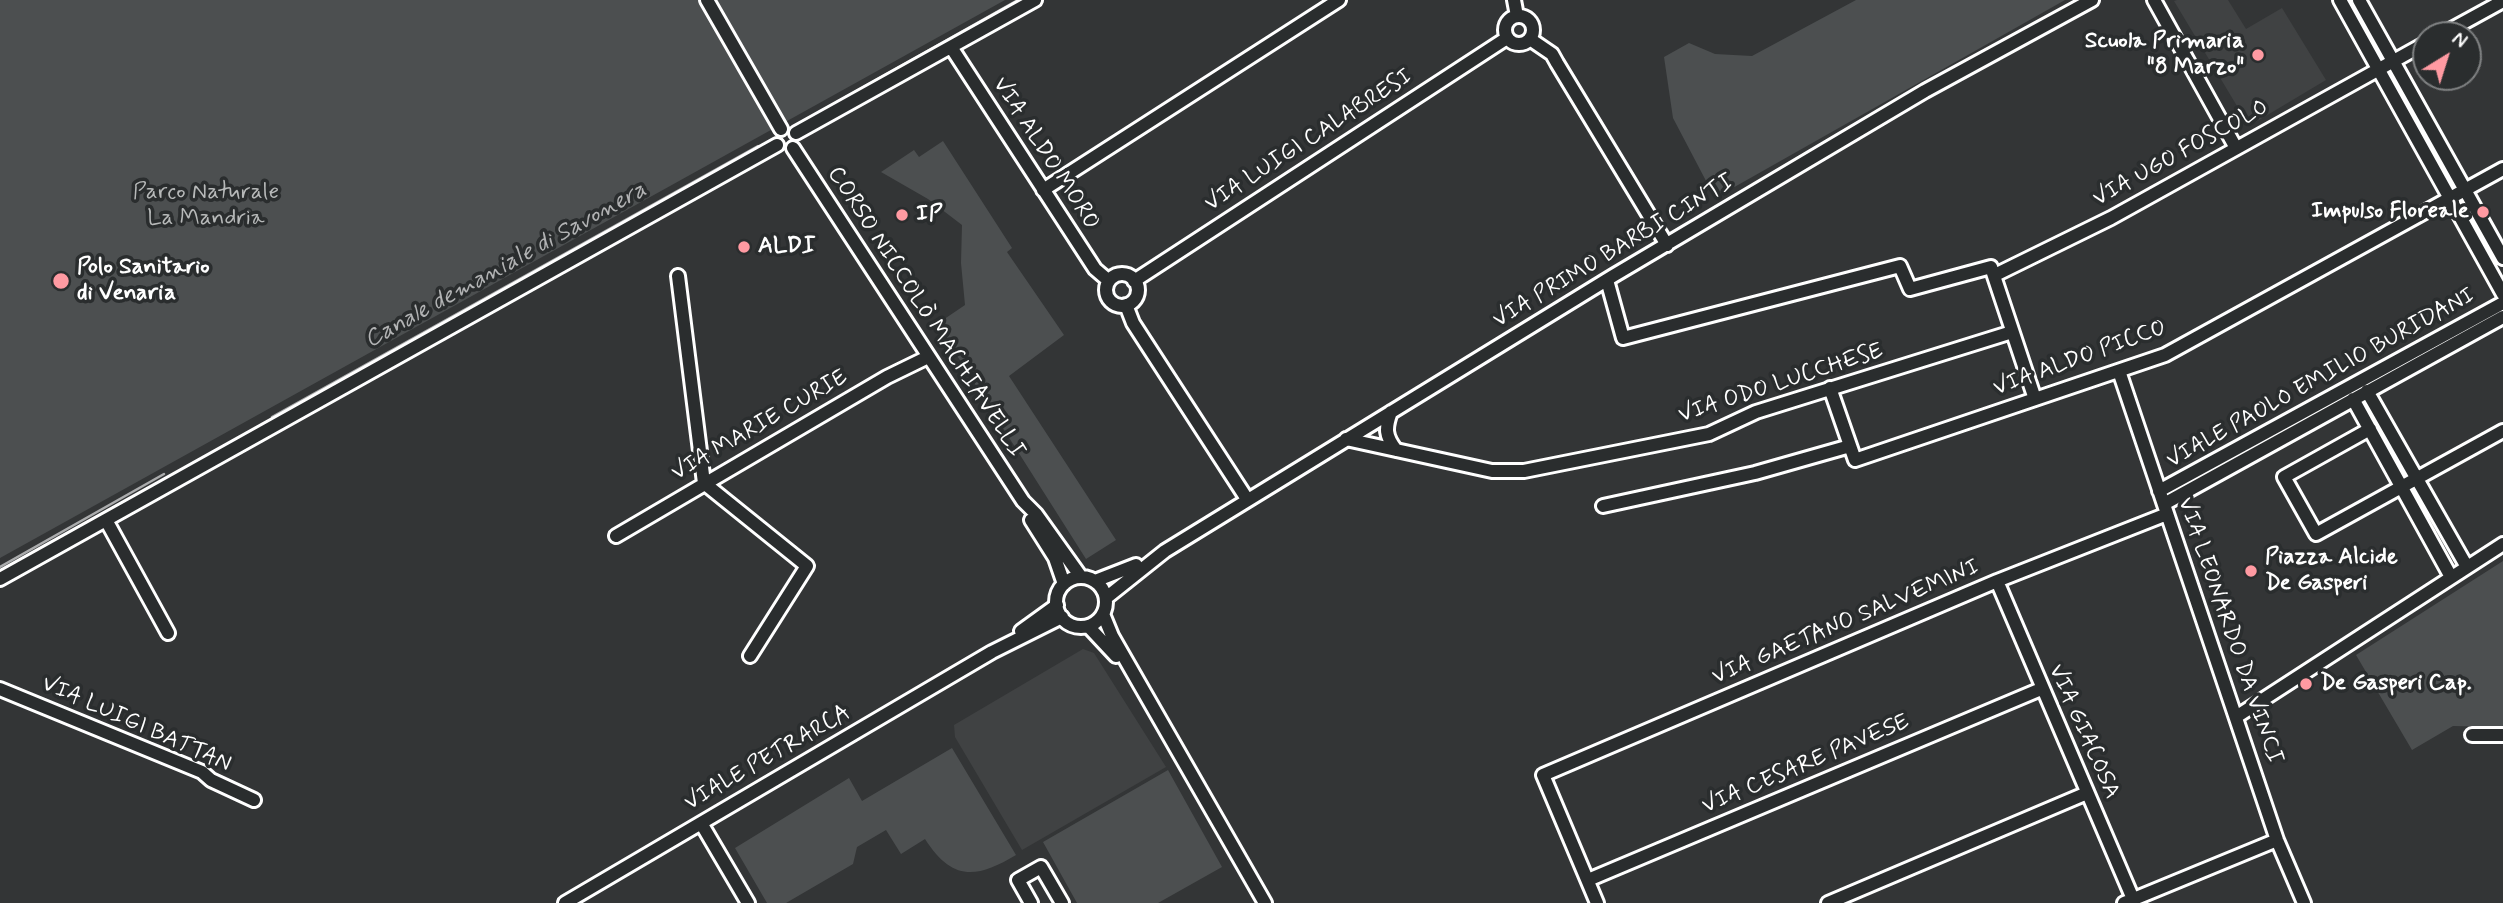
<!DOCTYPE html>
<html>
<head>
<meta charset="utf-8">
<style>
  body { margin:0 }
  #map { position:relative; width:2503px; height:903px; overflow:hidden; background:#333536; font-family:Mynerve,sans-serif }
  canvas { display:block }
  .north { position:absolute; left:2412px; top:21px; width:70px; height:70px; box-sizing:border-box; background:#2a2d2e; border:2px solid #7f8182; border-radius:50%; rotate:38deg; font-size:19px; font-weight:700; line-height:28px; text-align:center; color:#fff }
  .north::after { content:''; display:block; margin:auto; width:24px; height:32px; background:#ff9aa2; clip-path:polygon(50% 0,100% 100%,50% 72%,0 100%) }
</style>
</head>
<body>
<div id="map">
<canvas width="2503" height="903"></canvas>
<div class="north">N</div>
</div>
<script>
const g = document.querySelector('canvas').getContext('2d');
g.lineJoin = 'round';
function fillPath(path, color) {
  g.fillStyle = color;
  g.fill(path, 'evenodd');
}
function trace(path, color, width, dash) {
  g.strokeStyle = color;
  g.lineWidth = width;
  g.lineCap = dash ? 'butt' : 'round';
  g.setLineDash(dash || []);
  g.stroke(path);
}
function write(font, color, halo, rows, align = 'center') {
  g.font = font + ' Mynerve,sans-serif';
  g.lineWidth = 7;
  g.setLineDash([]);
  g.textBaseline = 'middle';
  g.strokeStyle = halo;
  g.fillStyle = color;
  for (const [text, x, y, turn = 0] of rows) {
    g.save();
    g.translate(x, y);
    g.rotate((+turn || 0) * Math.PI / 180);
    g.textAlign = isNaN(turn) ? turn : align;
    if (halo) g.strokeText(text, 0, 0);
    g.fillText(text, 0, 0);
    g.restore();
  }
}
const built = new Path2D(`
  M2177,0H2228L2246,29L2282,8L2326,80L2249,126L2174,1Z
  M1083,649L1094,653L1166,767L1022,850L955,737L954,725Z`);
const green = new Path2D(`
  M0,0H1005L0,558Z
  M1856,0H2065L1715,198L1673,118L1664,57L1689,43L1715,54L1752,56Z
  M943,141L1012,248L1007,252L1064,335L1009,376L1116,540L1086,559L937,324L965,305L961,263L962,225L928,199L881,172L914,150L919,157Z
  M2503,561V727L2453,726L2412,750L2356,655Z
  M952,748L1016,855C976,879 952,881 925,839L901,854L886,830L857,847L853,864L786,903H767L735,848L849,778L862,801Z
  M1168,770L1222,867L1158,903H1077L1043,842Z`);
const stream = new Path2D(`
  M805,120L1018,0
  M272,417L758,146
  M0,567L164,474`);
const minor = new Path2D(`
  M707,0L781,129
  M1514,0L1517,16
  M2154,0L2236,148
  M2340,0L2503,294
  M2359,0L2503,258
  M1505 30a14 14 0 1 1 28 0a14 14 0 1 1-28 0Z
  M2441,35L2503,1
  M1530,39L1552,54L1557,63L1667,245
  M951,47L1095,269L1109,281
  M796,133L1035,0
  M793,148L1023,501L1036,514L1081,577
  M1043,190L1339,0
  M1106 290a16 16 0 1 1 32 0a16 16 0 1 1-32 0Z
  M1995,275L2111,218L2426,43
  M678,276L704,483L807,566L750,656
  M1607,280L1623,338L1900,266L1910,289L1991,267L2035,399
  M1134,281L1507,38
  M1126,305L1133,323L1247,499
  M2119,371L2277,840L2304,903
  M1830,388L1855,460L2165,355L2503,169
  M2367,391L2467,567
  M2353,399L2451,577
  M1391,412C1385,428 1385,436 1396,450
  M2370,429L2284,477L2316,534L2503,431
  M1346,439L1492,471H1524L1709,434L1756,412L2012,332
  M2159,491L2503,303
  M2164,504L2503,317
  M1603,506L1755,473L1850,446
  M106,520L168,633
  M1031,520L1055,558L1064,584
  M616,536L887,377L928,357
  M1056 602a25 25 0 1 1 50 0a25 25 0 1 1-50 0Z
  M0,579L777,145
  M1095,581L1136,565
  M1997,581L2133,899
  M1106,598L1165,551L1613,276L1925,91L2092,0
  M1103,614L1112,636L1265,903
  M1088,626L1116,656
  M1021,631L1057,605
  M0,689L202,772L211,780L254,800
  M2236,717L2503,544
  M2472,735H2503
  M701,823L748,903
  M1588,880L2041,689
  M565,903L992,652L1062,617
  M1031,903L1018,880L1041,867L1062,903
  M1597,903L1543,775L1997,581L2167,514
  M1828,903L2087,793
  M2124,903L2277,840`);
const markers = [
  [2258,55,7,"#ff9aa2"],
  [2483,212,7,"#ff9aa2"],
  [902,215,7,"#ff9aa2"],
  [744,247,7,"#ff9aa2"],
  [61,281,9,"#ff9aa2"],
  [2251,571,7,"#ff9aa2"],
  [2306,684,7,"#ff9aa2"]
];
const poiNames = [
  ["Scuola Primaria",2244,42,"right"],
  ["\"8 Marzo\"",2244,68,"right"],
  ["Impulso Floreale",2469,212,"right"],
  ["IP",916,215],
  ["ALDI",758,247],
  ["Polo Sanitario",77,268],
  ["di Venaria",77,294],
  ["Piazza Alcide",2265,558],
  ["De Gasperi",2265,584],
  ["De Gasperi Cap.",2320,684]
];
const streetNames = [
  ["VIA LUIGI CALABRESI",1309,141,-33],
  ["VIA ALDO MORO",1045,154,57],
  ["VIA UGO FOSCOLO",2181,154,-29],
  ["VIA PRIMO BARBI CINTI",1614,252,-31],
  ["CORSO NICCOLÒ MACHIAVELLI",925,313,57],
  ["VIA ALDO PICCO",2080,359,-20],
  ["VIALE PAOLO EMILIO BURIDANI",2321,379,-29],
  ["VIA ODO LUCCHESE",1781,384,-18],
  ["VIA MARIE CURIE",760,426,-30],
  ["VIA GAETANO SALVEMINI",1846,623,-23],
  ["VIA LEONARDO DA VINCI",2229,631,71],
  ["VIA LUIGI BATTAN",136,725,24],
  ["VIA GIACOSA",2083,732,66],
  ["VIALE PETRARCA",768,759,-30],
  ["VIA CESARE PAVESE",1806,765,-23]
];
const parkNames = [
  ["Parco Naturale",206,193],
  ["La Mandria",206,219]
];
const waterNames = [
  ["Canale demaniale di Savonera",506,266,-29]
];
fillPath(built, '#404243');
fillPath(green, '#4c4f50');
trace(stream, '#abacad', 2.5);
trace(minor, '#fff', 18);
trace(minor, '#2a2d2e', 12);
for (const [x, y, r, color] of markers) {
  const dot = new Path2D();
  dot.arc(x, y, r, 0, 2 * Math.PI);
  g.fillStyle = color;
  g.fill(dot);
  trace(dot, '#2a2d2e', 2.5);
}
write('bold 23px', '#fff', '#2a2d2e', poiNames, 'left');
write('23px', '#fff', '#2a2d2e', streetNames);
write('23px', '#b7b9b9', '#2a2d2e', parkNames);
write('italic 24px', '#b2b3b4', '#2a2d2e', waterNames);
</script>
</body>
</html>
